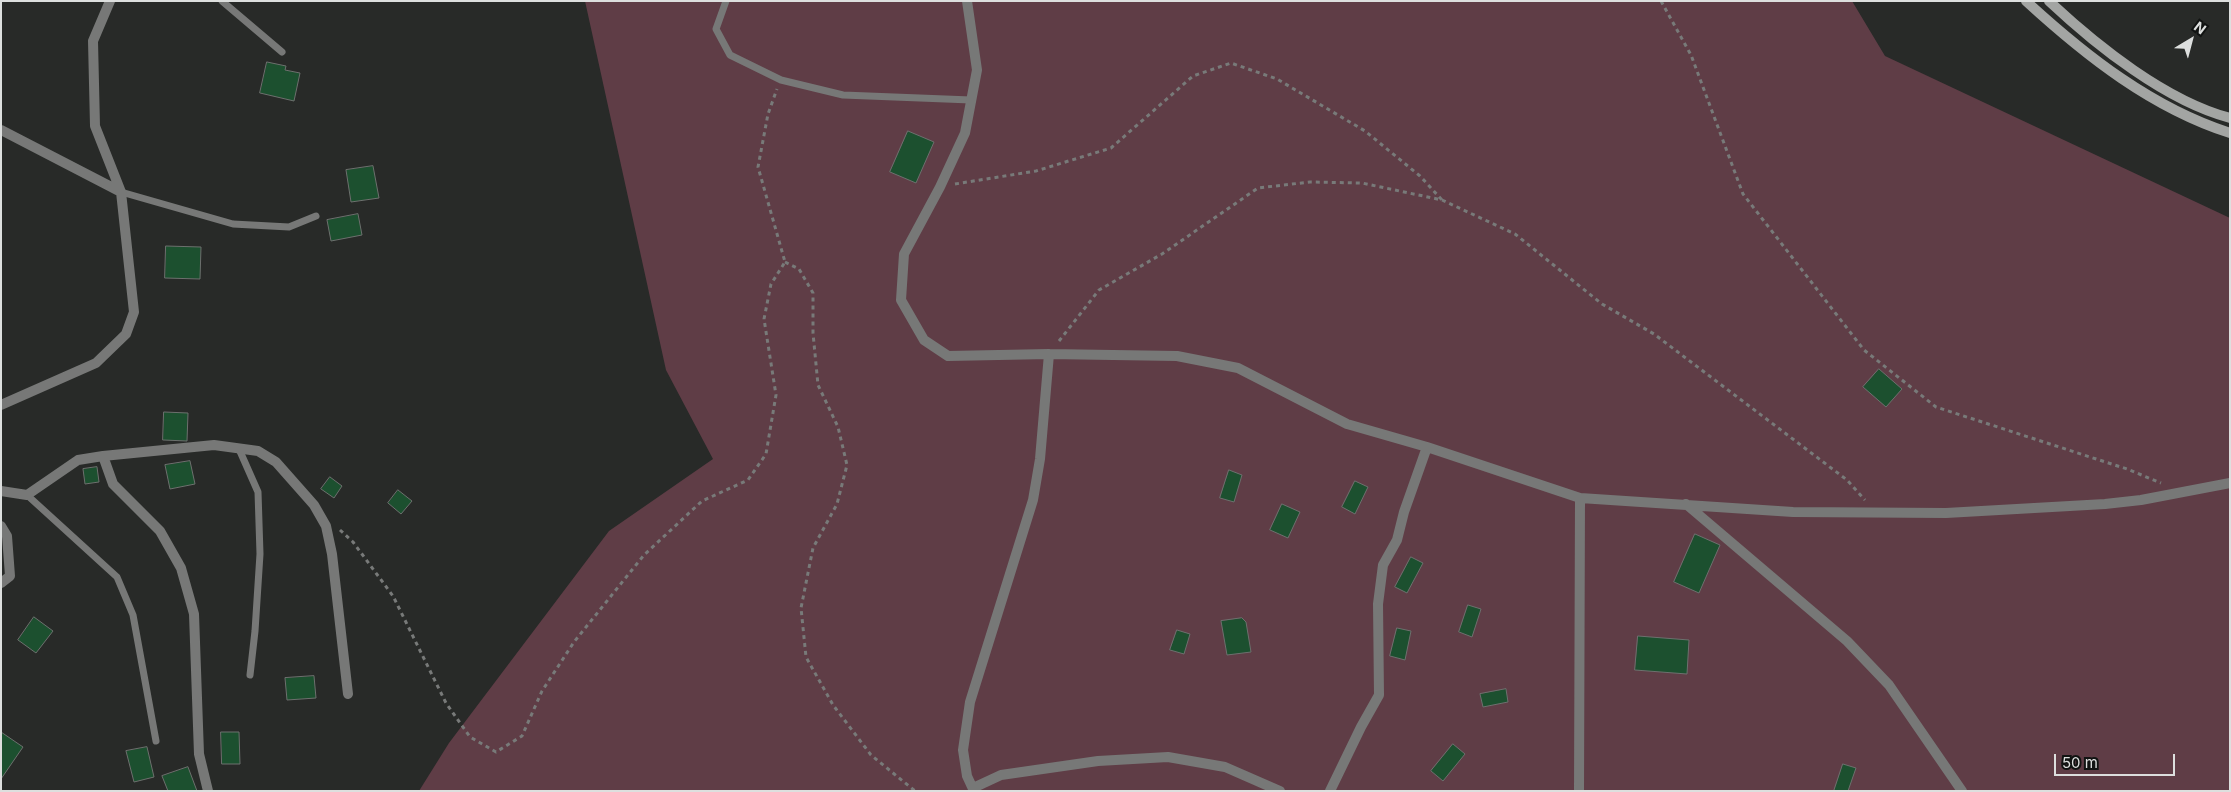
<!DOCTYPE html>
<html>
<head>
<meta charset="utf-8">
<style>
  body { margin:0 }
  #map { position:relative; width:2231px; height:792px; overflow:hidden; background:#282a28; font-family:Inter,sans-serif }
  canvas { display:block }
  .frame { position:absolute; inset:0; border:2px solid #dddfde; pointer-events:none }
  .north { position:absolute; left:2166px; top:15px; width:50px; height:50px; -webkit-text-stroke:4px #111312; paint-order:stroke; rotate:37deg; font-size:14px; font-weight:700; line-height:20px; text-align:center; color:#dddfde }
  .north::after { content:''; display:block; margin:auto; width:18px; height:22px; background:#dddfde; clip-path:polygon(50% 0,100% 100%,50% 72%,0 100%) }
  .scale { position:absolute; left:2054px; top:754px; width:121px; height:22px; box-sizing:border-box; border:2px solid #dddfde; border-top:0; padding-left:6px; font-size:15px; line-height:18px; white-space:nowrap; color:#dddfde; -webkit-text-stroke:4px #111312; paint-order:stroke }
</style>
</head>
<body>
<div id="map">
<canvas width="2231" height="792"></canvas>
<div class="frame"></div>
<div class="north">N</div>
<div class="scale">50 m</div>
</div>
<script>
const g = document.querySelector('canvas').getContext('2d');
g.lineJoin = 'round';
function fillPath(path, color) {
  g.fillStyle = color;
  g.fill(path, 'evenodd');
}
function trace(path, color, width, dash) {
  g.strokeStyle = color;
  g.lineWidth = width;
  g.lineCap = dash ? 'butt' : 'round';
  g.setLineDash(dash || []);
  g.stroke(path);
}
const green = new Path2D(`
  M585,1H1852L1885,56L2230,218V791H419L449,743L609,531L713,459L666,370Z`);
const building = new Path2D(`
  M267,62L286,66L285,70L300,73L294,101L260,93Z
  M908,131L934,142L916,183L890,172Z
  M373,166L379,198L351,202L346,170Z
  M358,214L362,235L331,241L327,220Z
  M166,246L201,247L200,279L165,278Z
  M1879,369L1902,389L1886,407L1863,387Z
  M164,412L188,413L187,441L163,440Z
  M190,461L195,484L170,489L165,465Z
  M97,467L99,482L85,484L83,469Z
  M1229,470L1242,475L1234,502L1220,498Z
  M330,477L342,486L334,498L321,489Z
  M1355,481L1368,487L1355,514L1342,507Z
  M398,490L412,501L401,514L388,503Z
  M1282,504L1300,512L1288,538L1270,530Z
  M1695,534L1720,545L1699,593L1674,582Z
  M1411,557L1423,563L1407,593L1395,587Z
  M1468,605L1481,609L1472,637L1459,632Z
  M34,617L53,631L36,653L18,640Z
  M1242,618L1246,622L1251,652L1227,655L1221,621Z
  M1397,628L1411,631L1405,660L1390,656Z
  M1177,630L1190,634L1184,654L1170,650Z
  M1638,636L1689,640L1687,674L1635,670Z
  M314,676L316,698L287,700L285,678Z
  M1506,689L1508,702L1483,707L1480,694Z
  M1,732L23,747L1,779Z
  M221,732H239L240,764H222Z
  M1453,744L1465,754L1443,781L1431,771Z
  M147,747L154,777L134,782L126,751Z
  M1843,764L1856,768L1848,791H1834Z
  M188,767L197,791H168L162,776Z`);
const path = new Path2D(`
  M1661,1L1691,55L1743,194L1864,350L1936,407L2127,469L2161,483
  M955,184L1036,171L1111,148L1193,76L1231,63L1277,79L1365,131L1420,176L1442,200
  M785,262L799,269L813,293V333L818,385L838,427L847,465L837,504L813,548L801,608L806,657L833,705L871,755L915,791
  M1059,341L1099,290L1162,254L1258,188L1310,182L1362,183L1442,200L1515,234L1602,304L1654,334L1847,480L1865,500
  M340,530L353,542L393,596L446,703L470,737L496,752L522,736L542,691L574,642L644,555L702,501L748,480L766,454L776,395L764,319L771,284L785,262L758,167L768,114L777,89`);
const service = new Path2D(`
  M222,1L282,52
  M726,1L716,29L730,55L781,80L843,95L971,100
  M121,192L233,224L289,227L316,216
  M239,449L258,492L260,554L255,631L250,675
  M27,495L117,577L133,615L156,741`);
const minor = new Path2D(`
  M967,1L977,70L965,133L940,187L904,254L901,300L924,340L948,356L1049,354L1177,356L1238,368L1347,424L1427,447L1580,498L1793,512L1946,513L2105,504L2141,500L2230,483
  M1,130L121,192
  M1,405L96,363L126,334L134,312L121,192L95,126L93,41L110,1
  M103,456L113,484L160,531L181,568L194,614L199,754L208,791
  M1,491L27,495L78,460L103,456L214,445L258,451L276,462L314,505L326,526L332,554L348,694
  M1686,504L1847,641L1889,685L1962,791
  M1,526L7,536L10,576L1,583
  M973,788L1001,775L1098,761L1168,757L1225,767L1280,791
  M974,791L967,776L963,750L970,702L1033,500L1040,459L1049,354
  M1330,791L1361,727L1379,695L1378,604L1383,565L1397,540L1404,512L1427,447
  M1579,791L1580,498`);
const secondary = new Path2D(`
  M2026,1C2086,56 2152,108 2230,133
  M2049,1C2097,46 2166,101 2230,118`);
fillPath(green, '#5f3d46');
fillPath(building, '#1c502f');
trace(building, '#6d706e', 1);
trace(path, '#787a79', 3, [4, 4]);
trace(service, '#777877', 7);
trace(minor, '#777877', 10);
trace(secondary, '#a3a5a3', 10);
</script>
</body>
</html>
